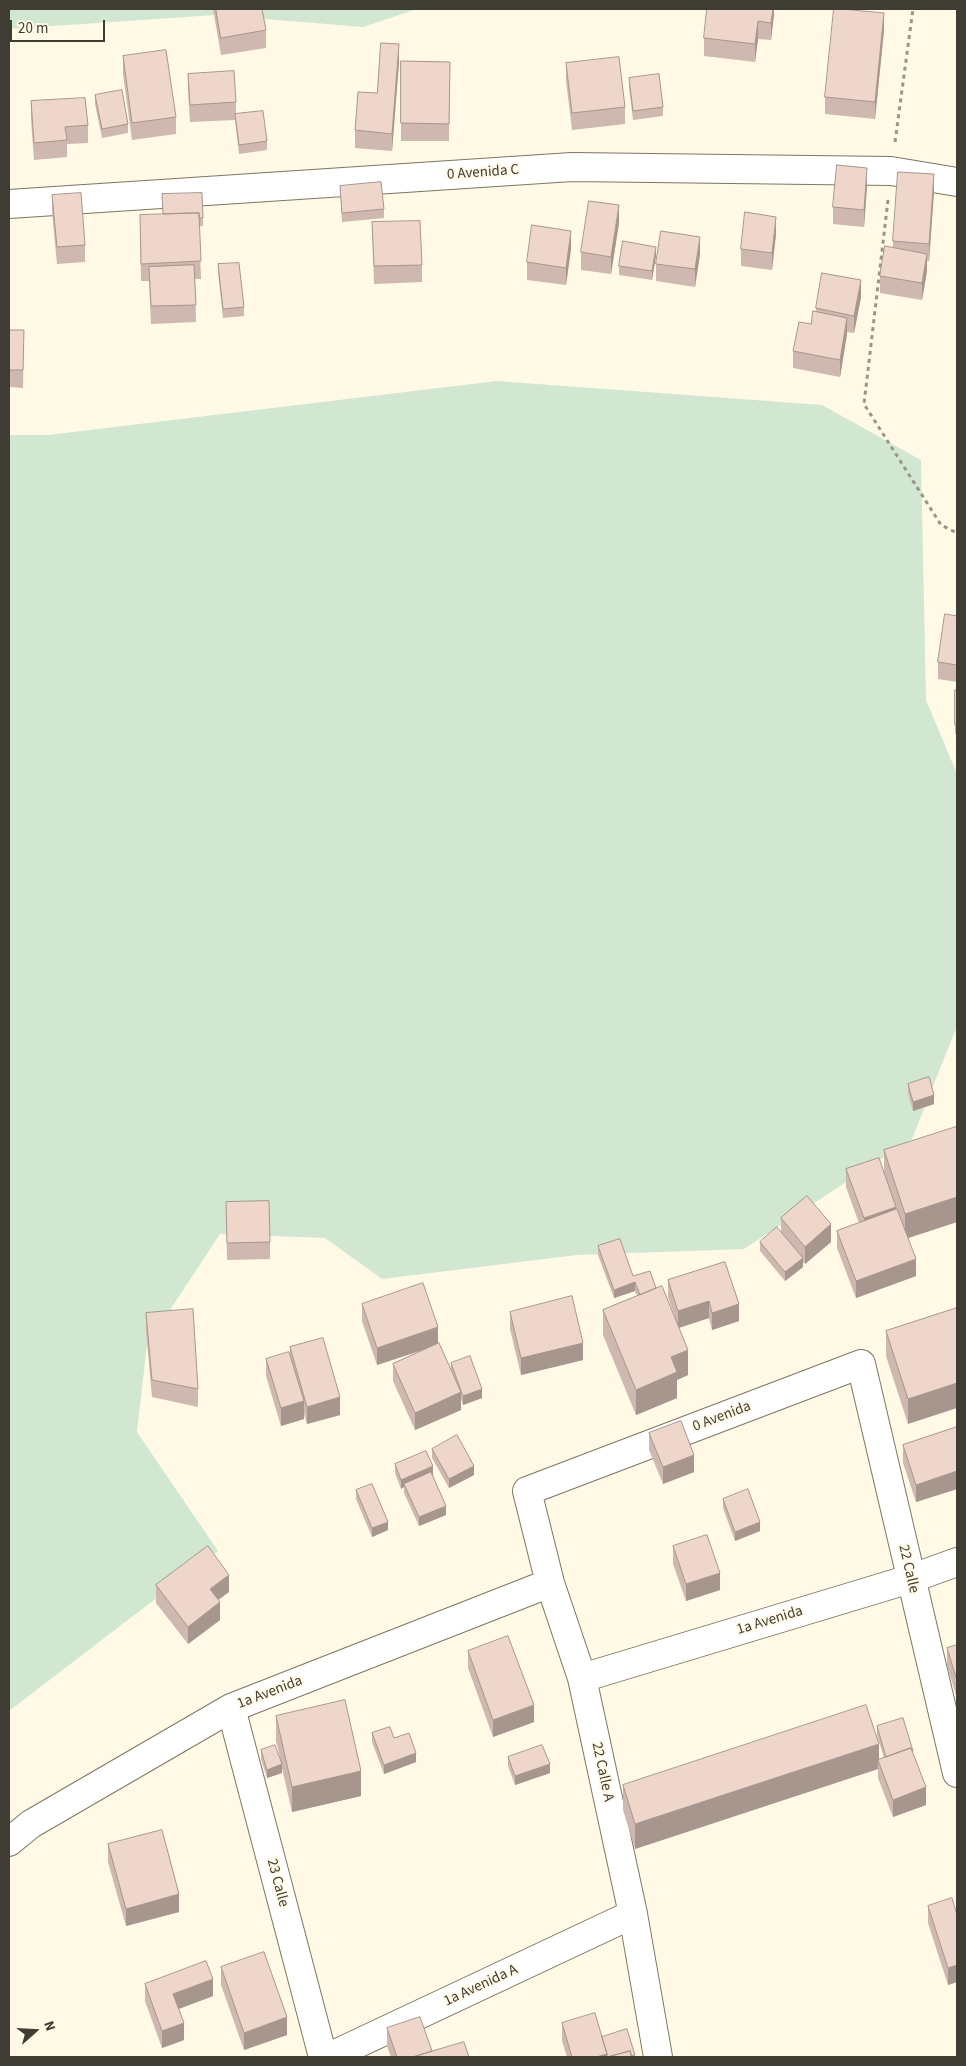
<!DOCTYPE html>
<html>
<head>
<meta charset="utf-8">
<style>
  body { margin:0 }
  #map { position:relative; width:966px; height:2066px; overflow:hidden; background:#fff9e6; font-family:"Source Sans 3",sans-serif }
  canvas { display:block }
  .frame { position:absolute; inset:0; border:10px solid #3f3c33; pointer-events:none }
  .north { position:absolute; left:10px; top:2006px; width:50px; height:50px; -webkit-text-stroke:4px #fff9e6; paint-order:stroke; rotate:71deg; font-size:14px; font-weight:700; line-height:20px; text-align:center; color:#3f3c33 }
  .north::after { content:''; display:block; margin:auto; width:18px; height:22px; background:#3f3c33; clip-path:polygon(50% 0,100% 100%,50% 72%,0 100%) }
  .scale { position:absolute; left:10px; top:20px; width:95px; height:22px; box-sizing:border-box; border:2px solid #3f3c33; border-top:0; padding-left:6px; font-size:15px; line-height:18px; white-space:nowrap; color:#3f3c33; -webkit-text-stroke:4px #fff9e6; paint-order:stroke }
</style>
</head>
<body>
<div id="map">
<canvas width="966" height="2066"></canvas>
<div class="frame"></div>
<div class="north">N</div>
<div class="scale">20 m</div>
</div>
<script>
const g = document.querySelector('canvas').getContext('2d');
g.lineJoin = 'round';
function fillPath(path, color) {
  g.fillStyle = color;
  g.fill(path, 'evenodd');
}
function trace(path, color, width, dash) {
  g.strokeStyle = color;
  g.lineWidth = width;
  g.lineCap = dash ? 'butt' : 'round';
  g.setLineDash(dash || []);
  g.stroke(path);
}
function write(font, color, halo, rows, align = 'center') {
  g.font = font + ' "Source Sans 3",sans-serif';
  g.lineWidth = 4;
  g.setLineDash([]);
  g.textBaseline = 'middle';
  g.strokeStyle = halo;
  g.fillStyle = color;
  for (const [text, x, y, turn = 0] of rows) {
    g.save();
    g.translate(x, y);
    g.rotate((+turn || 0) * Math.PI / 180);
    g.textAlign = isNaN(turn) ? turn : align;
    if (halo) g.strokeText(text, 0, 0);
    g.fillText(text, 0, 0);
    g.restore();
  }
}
const green = new Path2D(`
  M9,9H417L363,27L215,15L9,29Z
  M497,381L822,405L921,460L926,700L957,774V1026L912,1139L744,1249L577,1255L382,1279L325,1238L220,1234L147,1345L137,1432L218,1551L9,1711V435H48Z`);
const path = new Path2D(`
  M895,142L913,9
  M888,200L864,404L941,525L957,533`);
const minor = new Path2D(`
  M9,204L572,167L891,171L957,182
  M582,1678L910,1579L957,1562
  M231,1708L323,2057
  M9,1842L31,1824L231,1708L550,1583
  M329,2057L633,1914
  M658,2057L633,1914L582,1678L550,1583L527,1491L861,1364L957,1773`);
const wall = new Path2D(`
  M213,9H262L266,30V48L221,55Z
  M774,9L771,40L758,39L755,62L704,56V38Z
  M884,30L875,119L825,114V97Z
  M123,56L176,117V134L132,140L123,74Z
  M401,61L450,62L449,141H401Z
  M399,62L392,151L355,148V130L377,93Z
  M566,63L625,107V124L572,130L566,80Z
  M188,74L236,102V114L267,141V150L239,154L235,120L190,122L188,91Z
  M629,78L663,107V116L633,120L629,87Z
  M95,95L128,124V133L102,138L95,104Z
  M31,101L88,125V143L67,144V157L34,160L31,119Z
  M340,186L384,209V218L342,222Z
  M867,186L864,227L833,224V207Z
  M934,191L929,261H927V271L922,300L880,293V276L893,248V241Z
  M52,195L85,245V262L57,264L52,212Z
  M140,215L203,218V226H199L201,279H195L196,322L151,324L149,281H141Z
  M372,222L422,265V282L374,284Z
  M619,223L611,274L581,270V252Z
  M776,234L772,270L741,266V249Z
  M571,249L566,285L527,280V262Z
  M700,254L695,287L656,281V264Z
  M656,256L652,280L619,275V266Z
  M218,264L244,307V316L223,318L218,273Z
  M861,297L854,333L847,332L840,377L793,368V351L811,324L816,312V308Z
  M9,330H24L23,388L9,387Z
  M957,616V682L938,679V662Z
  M955,690H957V734H955Z
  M908,1084L934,1104L913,1111L908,1093Z
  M957,1131V1222L908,1238L916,1276L856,1298L837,1248V1231L859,1223L846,1187V1169L884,1174V1150Z
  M226,1202L270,1242V1259L227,1260Z
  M781,1218L831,1242L805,1264L803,1262V1267L785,1281L760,1251V1242L781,1231Z
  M598,1246L633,1276L656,1288L675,1317L668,1297V1280L725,1262L739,1321L712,1330L709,1318L679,1328L688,1375L677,1380V1398L636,1415L603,1335V1310L637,1296L635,1291L614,1298L598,1255Z
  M362,1304L438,1343L451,1370V1363L482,1398L463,1405L461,1399V1410L415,1430L393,1381V1364L427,1348L377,1365L362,1321Z
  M957,1308L908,1424L886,1356V1331Z
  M510,1312L583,1360L521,1375L510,1329Z
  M146,1313L198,1389V1407L152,1397L146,1331Z
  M290,1347L340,1415L307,1424L304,1414V1419L281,1426L266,1376V1359L290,1356Z
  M957,1427V1489L916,1502L903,1463V1445Z
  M649,1433L694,1472L663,1484L649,1450Z
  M432,1449L474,1475L449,1488L432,1458Z
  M395,1464L433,1475L446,1515L419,1526L404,1493V1487L401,1489L395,1473Z
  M356,1490L388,1530L372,1537L356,1499Z
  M723,1499L760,1531L735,1541L723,1508Z
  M673,1546L720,1590L686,1601L673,1564Z
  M156,1585L229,1592L218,1600L220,1620L188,1644L156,1603Z
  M957,1645V1698L947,1666V1648Z
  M468,1651L534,1722L493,1737L468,1668Z
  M276,1716L361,1796L292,1812L282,1768V1773L267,1778L261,1759V1750L280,1757L276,1741Z
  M877,1726L913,1754L926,1805L893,1817L878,1778V1769L635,1849L623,1810V1785L879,1760L884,1758L877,1735Z
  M372,1733L394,1738L416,1762L384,1774L372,1742Z
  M508,1757L550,1773L515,1785L508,1766Z
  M108,1844L179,1912L126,1926L108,1862Z
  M928,1906L957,1915V1982L948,1985L928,1923Z
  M221,1967L287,2035L244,2050L221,1985Z
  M145,1984L213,1996L179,2009L184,2040L162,2048L145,2001Z
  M562,2023L602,2037L635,2057H567L562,2041Z
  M387,2028L432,2051L469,2057H391L387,2046Z`);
const shadedWall = new Path2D(`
  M773,9H774V15L771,40V23Z
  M884,13V30L875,119V102Z
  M758,21V39L755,62V44Z
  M399,44V62L392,151V134Z
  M867,168V186L864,227V210Z
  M934,174V191L929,261V244Z
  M619,205V223L611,274V257Z
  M776,217V234L772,270V253Z
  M571,231V249L566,285V268Z
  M700,237V254L695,287V269Z
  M656,247V256L652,280V271Z
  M927,254V271L922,300V283Z
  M861,280V297L854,333V316Z
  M847,318V335L840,377V360Z
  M934,1095V1104L913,1111V1102Z
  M957,1197V1222L905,1239V1214Z
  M896,1207V1224L864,1236V1218Z
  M831,1224V1242L805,1264V1247Z
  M803,1258V1267L785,1281V1272Z
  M916,1259V1276L856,1298V1281Z
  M635,1282V1291L614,1298V1290Z
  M709,1301V1318L678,1328V1311Z
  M739,1304V1321L712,1330V1313Z
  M438,1327V1345L377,1365V1348Z
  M583,1343V1360L521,1375V1358Z
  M688,1350V1375L677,1380V1398L636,1415V1390L671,1357Z
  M957,1383V1408L908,1424V1399Z
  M482,1389V1398L463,1405V1396Z
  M461,1392V1410L415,1430V1413Z
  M340,1397V1415L307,1424V1407Z
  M304,1401V1419L281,1426V1408Z
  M694,1455V1472L663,1484V1467Z
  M433,1466V1475L406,1487L404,1484V1487L401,1489V1480Z
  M474,1466V1475L449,1488V1479Z
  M957,1471V1489L916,1502V1485Z
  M446,1506V1515L419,1526V1517Z
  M388,1522V1530L372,1537V1528Z
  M760,1522V1531L735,1541V1532Z
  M720,1573V1590L686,1601V1584Z
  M229,1575V1592L210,1606V1589Z
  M220,1602V1620L188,1644V1627Z
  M534,1705V1722L493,1737V1720Z
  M879,1744V1763L878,1760V1769L635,1849V1824Z
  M416,1753V1762L384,1774V1765Z
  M282,1764V1773L267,1778V1770Z
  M550,1764V1773L515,1785V1776Z
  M361,1771V1796L292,1812V1787Z
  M926,1787V1805L893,1817V1800Z
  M179,1894V1912L126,1926V1909Z
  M957,1965V1982L948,1985V1968Z
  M213,1979V1996L173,2011V1994Z
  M287,2017V2035L244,2050V2033Z
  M184,2023V2040L162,2048V2031Z
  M607,2054V2057H596Z`);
const building = new Path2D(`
  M216,9H262L266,30L221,38Z
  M707,9H773L771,23L758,21L755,44L704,38Z
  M834,9H842L884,13L875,102L825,97Z
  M381,43L399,44L392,134L355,130L358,92L377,93Z
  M166,50L176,117L132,123L123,56Z
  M619,57L625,107L572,113L566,63Z
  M401,61L450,62L449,124L401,123Z
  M234,71L236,102L190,105L188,74Z
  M659,74L663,107L633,111L629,78Z
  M122,90L128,124L102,129L95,95Z
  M85,98L88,125L65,127L67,140L34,143L31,101Z
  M263,111L267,141L239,145L235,114Z
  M837,165L867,168L864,210L833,207Z
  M898,172L934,174L929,244L893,241Z
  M381,182L384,209L342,213L340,186Z
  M81,193L85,245L57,247L52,195Z
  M202,193L203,218H199V213L163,214L162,194Z
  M589,201L619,205L611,257L581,252Z
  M745,212L776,217L772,253L741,249Z
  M199,213L201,261L141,264L140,215Z
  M420,221L422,265L374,266L372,222Z
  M532,225L571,231L566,268L527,262Z
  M661,231L700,237L695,269L656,264Z
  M623,241L656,247L652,271L619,266Z
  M885,246L927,254L922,283L880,276Z
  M239,263L244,307L223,309L218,264Z
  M194,265L196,305L151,306L149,267Z
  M822,273L861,280L854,316L816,308Z
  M813,311L847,318L840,360L793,351L799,322L811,324Z
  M9,330H24L23,370H9Z
  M945,614L957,616V665L938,662Z
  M955,690H957V725H955Z
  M929,1077L934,1095L913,1102L908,1084Z
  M956,1127L957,1131V1197L905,1214L884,1150Z
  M879,1158L896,1207L864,1218L846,1169Z
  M807,1196L831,1224L805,1247L781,1218Z
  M269,1201L270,1242L227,1243L226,1202Z
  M897,1209L916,1259L856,1281L837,1231Z
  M777,1227L803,1258L785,1272L760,1242Z
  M620,1239L633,1276L650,1271L656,1288L640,1295L635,1282L614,1290L598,1246Z
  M725,1262L739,1304L712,1313L709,1301L678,1311L668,1280Z
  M423,1283L438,1327L377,1348L362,1304Z
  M662,1286L688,1350L671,1357L677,1372L636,1390L603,1310Z
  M572,1296L583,1343L521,1358L510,1312Z
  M957,1308V1383L908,1399L886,1331Z
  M193,1309L198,1389L152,1380L146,1313Z
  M323,1338L340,1397L307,1407L290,1347Z
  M439,1343L461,1392L415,1413L393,1364Z
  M289,1352L304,1401L281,1408L266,1359Z
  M470,1356L482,1389L463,1396L451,1363Z
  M681,1421L694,1455L663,1467L649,1433Z
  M957,1427V1471L916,1485L903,1445Z
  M457,1435L474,1466L449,1479L432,1449Z
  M426,1451L433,1466L401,1480L395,1464Z
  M431,1472L446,1506L419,1517L404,1484Z
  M372,1484L388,1522L372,1528L356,1490Z
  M748,1489L760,1522L735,1532L723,1499Z
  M707,1535L720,1573L686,1584L673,1546Z
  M208,1546L229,1575L210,1589L220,1602L188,1627L156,1585Z
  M508,1636L534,1705L493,1720L468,1651Z
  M957,1645V1680L947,1648Z
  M345,1700L361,1771L292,1787L276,1716Z
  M866,1705L879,1744L635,1824L623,1785Z
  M903,1718L913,1751H912L911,1748L886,1757L877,1726Z
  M390,1727L394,1738L409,1733L416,1753L384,1765L372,1733Z
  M275,1745L282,1764L267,1770L261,1750Z
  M542,1745L550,1764L515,1776L508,1757Z
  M911,1748L926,1787L893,1800L878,1760Z
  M162,1830L179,1894L126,1909L108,1844Z
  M952,1898L957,1915V1965L948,1968L928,1906Z
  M264,1952L287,2017L244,2033L221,1967Z
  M206,1961L213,1979L173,1994L184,2023L162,2031L145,1984Z
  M595,2013L607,2054L596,2057H572L562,2023Z
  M420,2017L432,2051L413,2057H397L387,2028Z
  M627,2029L635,2055L631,2056L630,2051L607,2057V2054L602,2037Z
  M464,2042L469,2057H413Z
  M630,2051L632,2057H608Z`);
const streetNames = [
  ["0 Avenida C",483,173,-4],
  ["0 Avenida",722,1417,-21],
  ["22 Calle",908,1569,77],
  ["1a Avenida",770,1621,-17],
  ["1a Avenida",270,1693,-21],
  ["22 Calle A",602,1772,78],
  ["23 Calle",277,1883,75],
  ["1a Avenida A",481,1986,-25]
];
fillPath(green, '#d2e7d1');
trace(minor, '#7d7661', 30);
trace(path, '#999587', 3, [4, 4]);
trace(minor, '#fff', 28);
fillPath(wall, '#ceb8af');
fillPath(shadedWall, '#a7968e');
fillPath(building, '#efd6cb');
trace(building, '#a7968e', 1);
write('15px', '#3f3c33', '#fff9e6', streetNames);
</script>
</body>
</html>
